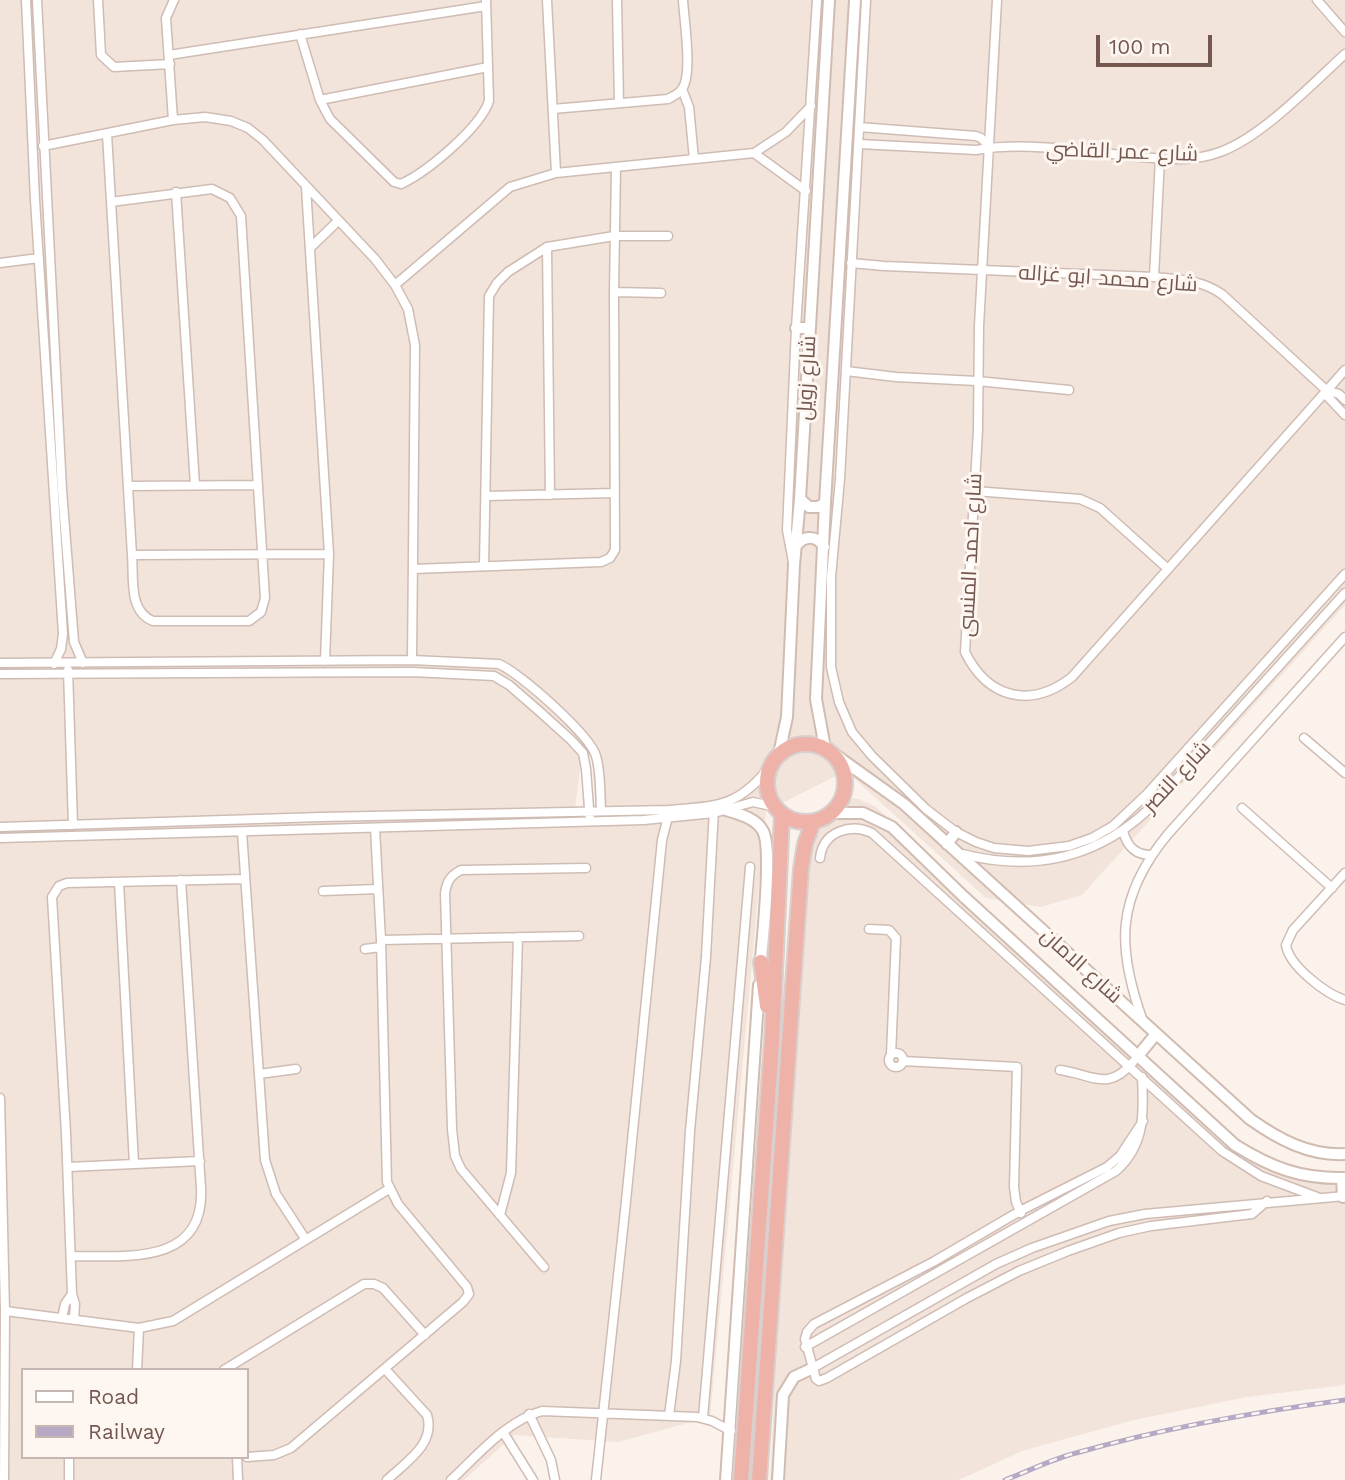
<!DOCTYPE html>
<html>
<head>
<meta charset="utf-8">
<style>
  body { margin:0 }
  #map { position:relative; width:1345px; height:1480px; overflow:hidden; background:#fbf3eb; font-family:"Work Sans",sans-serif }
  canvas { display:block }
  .legend { position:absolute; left:21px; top:1368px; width:228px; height:91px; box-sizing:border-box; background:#fef7f1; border:2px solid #c7b7b1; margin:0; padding:9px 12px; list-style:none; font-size:21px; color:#745850 }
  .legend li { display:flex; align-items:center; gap:14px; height:35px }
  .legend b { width:35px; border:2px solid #c7b7b1 }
  .scale { position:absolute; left:1096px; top:35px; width:116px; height:32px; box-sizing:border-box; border:4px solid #745850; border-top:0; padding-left:9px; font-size:21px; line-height:24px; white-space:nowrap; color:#745850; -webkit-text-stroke:5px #fef7f1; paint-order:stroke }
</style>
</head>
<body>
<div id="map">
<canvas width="1345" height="1480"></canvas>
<ul class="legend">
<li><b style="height:9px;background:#fff"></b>Road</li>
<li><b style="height:9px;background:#b5a9c5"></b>Railway</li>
</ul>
<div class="scale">100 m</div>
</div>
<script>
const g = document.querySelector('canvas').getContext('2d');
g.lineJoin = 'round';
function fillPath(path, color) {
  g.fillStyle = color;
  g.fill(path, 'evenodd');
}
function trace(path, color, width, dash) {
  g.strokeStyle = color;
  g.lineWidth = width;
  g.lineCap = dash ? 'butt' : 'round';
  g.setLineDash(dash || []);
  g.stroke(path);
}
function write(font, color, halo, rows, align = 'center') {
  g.font = font + ' "Work Sans",Cairo,sans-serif';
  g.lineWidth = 6;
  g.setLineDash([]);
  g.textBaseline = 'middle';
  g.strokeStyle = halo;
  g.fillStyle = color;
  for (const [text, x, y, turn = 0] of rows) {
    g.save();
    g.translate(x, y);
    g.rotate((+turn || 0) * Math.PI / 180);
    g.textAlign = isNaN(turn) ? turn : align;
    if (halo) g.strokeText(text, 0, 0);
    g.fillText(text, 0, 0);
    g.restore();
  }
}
const residential = new Path2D(`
  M0,0H1345V605L1082,895L1041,907L986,898L846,771L766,811L710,1417L618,1442L514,1435L464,1480H0ZM583,744L592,754L596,817H574ZM23,1370H247V1457H23Z
  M849,798L859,799L876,807L1237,1139L1266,1158L1293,1167L1332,1175L1345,1174V1385L1247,1397L1134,1420L1022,1451L959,1480H770L802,846L813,818L829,804Z`);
const street = new Path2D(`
  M26,0L35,200L63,634L61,649L54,664
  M37,0L62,490L74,642L83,663
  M98,0L101,55L114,67L170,64
  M547,0L556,173
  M617,0L619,103
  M866,0L840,479L831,577V667L839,702L852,732L872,756L926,809L956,832L976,842L994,848L1028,851L1069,846L1092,838L1113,826L1147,794L1345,574
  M997,0L979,326L978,430L965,652C988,699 1031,709 1072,677L1345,370
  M1317,0L1345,32
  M300,34L320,100L330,119L394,182L401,184C427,172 480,128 489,101L486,0
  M169,55L486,6
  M682,89L689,107L694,159
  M320,100L488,67
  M553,109L668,99C673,96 679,94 682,89C693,74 684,20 683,0
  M173,120L166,18L174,0
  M859,127L976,136L981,138L989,146
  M107,134L132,555C134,578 128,611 153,621H249L261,612L265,598L241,216L230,198L212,189L111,202
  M859,144L976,150C1026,141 1089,152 1140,157C1168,159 1193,162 1220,152C1262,137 1312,84 1345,54
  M43,146L173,120L205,117L231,121L248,128L263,140L375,259L395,285L408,309L415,345L412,660
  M754,153L806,191
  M306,187L329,554L325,661
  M176,192L195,485
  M547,247L550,495
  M310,248L338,221
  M0,263L39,258
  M851,263L884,266L1154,277C1178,279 1203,280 1223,295L1326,390L1328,397L1345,415
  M1154,277L1160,158
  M395,285L510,187L556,173L754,153L786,132L811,106
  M614,292L661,293
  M846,371L896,377L977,381L1069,390
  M1326,390L1339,394L1345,400
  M128,486L258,485
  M974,491L1080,499L1100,508L1168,569
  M486,496L615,493
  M132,555L329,554
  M793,562L787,530L796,328L817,0
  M484,566L489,296L497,283L508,272L547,247L614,236H668
  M413,569L601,562L610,558L615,550L614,292L616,167
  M0,663L412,660L499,664C520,673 590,735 596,756C601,773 600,793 601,810
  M68,670L73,825
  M0,674L413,672L494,676L509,685L539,711L570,739L583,753L586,769L590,821
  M1304,738L1345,773
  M1242,808L1332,888
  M0,827L321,817L669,810C718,806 739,807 771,765
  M1123,831C1127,846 1135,855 1151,855
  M242,832L265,1160L276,1194L306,1240
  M0,838L644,820L714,813L753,802L776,807
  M962,854C1037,873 1102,857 1156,802L1345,593
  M820,858C823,831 851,823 872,833L1222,1151L1261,1176L1317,1197
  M1345,873L1293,930L1286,945C1289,966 1326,994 1345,1000
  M119,882L134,1164
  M323,891L378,889
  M869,929L889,930L896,938L891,1055
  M381,940L579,936
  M365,949L381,947
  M1143,1021C1116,947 1116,897 1168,834L1345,637
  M889 1060a7 7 0 1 1 14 0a7 7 0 1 1-14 0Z
  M903,1061L1017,1067L1014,1187L1016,1202L1021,1213
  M1060,1070C1094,1075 1108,1092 1133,1062
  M259,1074L296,1069
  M0,1098L5,1311L4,1480
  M1143,1121L1120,1156L1107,1167L1020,1211L933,1262L814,1324L807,1332L805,1339L816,1379L819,1381L827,1378L967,1298L1019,1271L1068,1251L1119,1233L1151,1226L1252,1214L1267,1201
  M68,1167L200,1161
  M500,1215L511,1173L518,937
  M71,1256C126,1256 205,1266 201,1188L181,880
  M544,1267L461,1169L455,1156L452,1129L445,893C447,881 450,876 461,870L586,868
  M5,1311L139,1328L173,1321L389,1189
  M62,1318L65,1304L72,1294
  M74,1320L75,1304L72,1294L66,1133L52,897L59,886L67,883L244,879
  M805,1347L1116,1171C1145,1145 1144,1114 1142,1077
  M385,1369L427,1415C436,1444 406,1462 387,1480
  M811,1369L996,1264L1032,1248L1109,1221L1145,1214L1345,1196
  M137,1370L139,1328
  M224,1370L364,1284H374L383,1288L425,1335
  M529,1414L551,1460L555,1480
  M669,1416L676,1361L690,1131L706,957L714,809
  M703,1418L750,867
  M503,1432L533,1480
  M237,1457L238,1480
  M247,1457L274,1455L291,1448L463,1302L469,1294L467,1287L398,1204L387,1182L381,940L375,828
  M69,1480V1457
  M451,1480C478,1455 506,1421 542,1411L697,1417L712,1421L731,1431
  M596,1480L625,1211L662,840L669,813`);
const secondary = new Path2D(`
  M796,328H810
  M800,499L809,507H818L825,503
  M796,546C804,535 817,535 824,547
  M825,748L816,699L825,503L855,0
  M830,751L904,804L1250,1119C1278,1139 1309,1156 1345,1154
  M779,754L787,717L794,565L800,499L829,0
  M726,810C739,814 756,818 763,831C773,850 762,944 760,969
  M832,813H863L892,827L963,896L1235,1145C1272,1168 1301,1179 1345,1178
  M947,844L956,832
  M1137,1057L1156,1034
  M1342,1178L1343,1197
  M726,1480L759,985
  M778,1480L783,1395L794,1377L811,1369`);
const highway = new Path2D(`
  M767 783a39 39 0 1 1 78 0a39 39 0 1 1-78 0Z
  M761,962L767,1006
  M741,1480L772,1041L782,814
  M759,1480L801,869L805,844L813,822`);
const rail = new Path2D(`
  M1005,1480C1029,1471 1052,1459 1076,1453C1164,1428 1254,1412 1345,1400`);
const streetNames = [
  ["شارع عمر القاضي",1122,152,2],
  ["شارع محمد ابو غزاله",1108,279,4],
  ["شارع زويل",807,378,-87],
  ["شارع احمد المنسى",971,555,-87],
  ["شارع النصر",1177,777,-47],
  ["شارع الامان",1081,966,42]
];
fillPath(residential, '#f2e4da');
trace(street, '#cfbcb4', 11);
trace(secondary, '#d1bcb2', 14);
trace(highway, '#d8d0ce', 18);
trace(street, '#fff', 8);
trace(secondary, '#fff', 10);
trace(highway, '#efb2a8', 14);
trace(rail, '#b5a9c5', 5);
trace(rail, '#fef7f1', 2.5, [8]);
write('21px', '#745850', '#fef7f1', streetNames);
</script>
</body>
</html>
